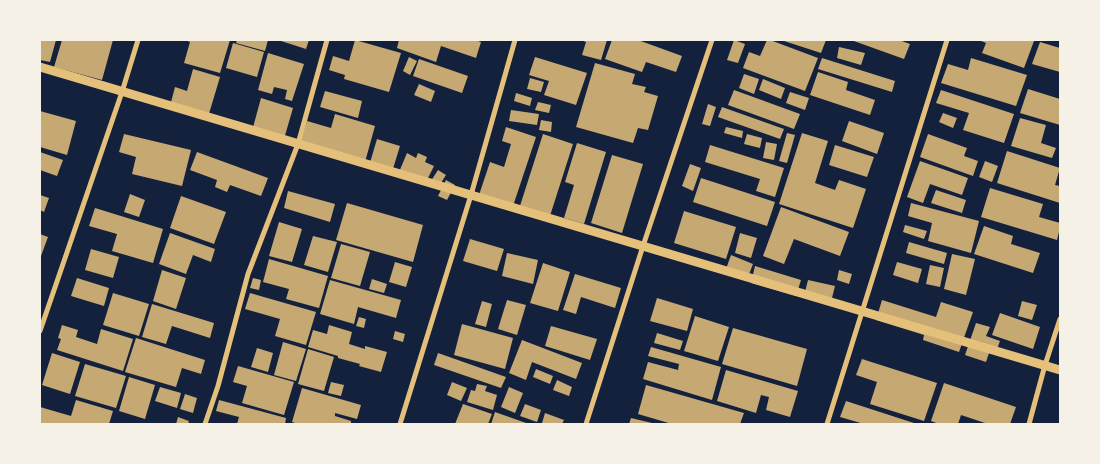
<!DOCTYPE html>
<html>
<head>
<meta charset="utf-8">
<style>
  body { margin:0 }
  #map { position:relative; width:1100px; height:464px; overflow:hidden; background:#14213d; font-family:"Nunito Sans",sans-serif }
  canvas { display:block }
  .frame { position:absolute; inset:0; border:41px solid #f6f1e7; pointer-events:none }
</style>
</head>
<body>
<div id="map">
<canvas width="1100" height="464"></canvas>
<div class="frame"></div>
</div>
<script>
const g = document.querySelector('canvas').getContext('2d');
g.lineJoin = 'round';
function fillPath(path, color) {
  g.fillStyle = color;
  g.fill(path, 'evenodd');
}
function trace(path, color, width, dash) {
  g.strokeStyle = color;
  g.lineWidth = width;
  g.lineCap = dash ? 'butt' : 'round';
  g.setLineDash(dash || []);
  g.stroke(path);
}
const building = new Path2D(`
  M40,40H56L50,62L40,60Z
  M62,40H113L102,80L54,67Z
  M185,40H230L220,73L184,63L190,42Z
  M237,40H268L265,51L236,43Z
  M278,40H309L306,49Z
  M355,40L401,53L389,92L344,79L345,75L329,70L333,56L349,61Z
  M399,40H475L481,42L476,58L441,46L436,62L397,48Z
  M581,40H607L601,60L582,55L586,42Z
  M612,40H638L682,56L676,72L646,62L642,72L605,59Z
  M734,40L745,44L738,63L727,60Z
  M767,40H770L818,58L805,91L743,68L749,52L760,56Z
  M781,40H826L821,53Z
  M851,40H899L910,44L904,59Z
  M979,40H1030L1034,41L1024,68L982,53L986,43Z
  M1040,42L1060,48V72L1032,64Z
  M233,43L264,52L257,77L226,68Z
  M839,47L865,53L861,65L837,58Z
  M268,53L304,64L292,101L285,99L287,90L274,87L272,94L258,90Z
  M409,57L417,61L410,75L403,71Z
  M535,57L587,73L576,105L544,95L549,81L529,75Z
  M822,58L895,81L892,92L818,69Z
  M971,58L1027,75L1016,106L941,83L948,64L968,70Z
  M419,59L468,76L462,93L413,76Z
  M595,63L635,74L632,84L646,87L644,92L658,96L648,130L638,128L633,143L576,127Z
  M193,69L220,77L208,117L170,106L175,87L187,91Z
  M818,72L848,82L846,90L875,100L870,115L810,95Z
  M744,74L759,79L754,94L739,88Z
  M530,78L544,82L541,92L527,89Z
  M763,79L785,88L781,99L759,90Z
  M419,84L435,91L431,102L414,95Z
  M1028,89L1060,99V125L1020,113Z
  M734,90L800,114L794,129L728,105Z
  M941,90L1014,114L1004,143L963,130L969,113L936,103Z
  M325,91L362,101L358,118L320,107Z
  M790,92L809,98L805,110L786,103Z
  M516,93L532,98L530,106L514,101Z
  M261,98L293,108L284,139L252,131Z
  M538,102L551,105L549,113L535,110Z
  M708,104L716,107L710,126L702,124Z
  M722,107L784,129L780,139L718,117Z
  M511,110L539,114L537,125L509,121Z
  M40,111L76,121L67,155L40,147Z
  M943,113L957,118L953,128L939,122Z
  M335,114L375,126L365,162L300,143L307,121L331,128Z
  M1020,118L1046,125L1041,143L1056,148L1052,158L1011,146Z
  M541,120L552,122L551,132L539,130Z
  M849,121L884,133L877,154L842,141Z
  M506,127L536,137L513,206L479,195L490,162L504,167L511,144L502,141Z
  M726,127L743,131L742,138L724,133Z
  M787,133L795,135L787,163L779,161Z
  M802,133L828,141L815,183L835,190L839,180L866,189L853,228L779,204Z
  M124,134L191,150L182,186L132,174L136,157L119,152Z
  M543,134L573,144L549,219L519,209Z
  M747,134L762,138L760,148L744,144Z
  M928,134L967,148L964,156L978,161L973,176L920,157Z
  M377,139L400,146L392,172L369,166Z
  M766,142L777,144L774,160L763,158Z
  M577,143L606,152L584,224L564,218L574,185L565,182Z
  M710,145L784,168L775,197L756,191L760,179L705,162Z
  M835,145L874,157L867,177L829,165Z
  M1007,151L1060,168L1055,185L1060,186V203L997,183Z
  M40,152L63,160L57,176L40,170Z
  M197,152L268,178L261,196L230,185L227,192L215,187L217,180L190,170Z
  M407,153L416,158L418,153L427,157L425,162L434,166L425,184L399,172Z
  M612,155L643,164L622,233L591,223Z
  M920,161L968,178L962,195L930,184L923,203L907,197Z
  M985,161L998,166L992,182L979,177Z
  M690,164L701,168L693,191L682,186Z
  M438,170L446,175L437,189L429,184Z
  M701,178L775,202L767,226L693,202Z
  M446,180L455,185L447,200L438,196Z
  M990,188L1043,204L1039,217L1060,223V228L1057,240L981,217Z
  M936,190L966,200L962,213L931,203Z
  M288,191L335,204L330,222L284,208Z
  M130,194L145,200L139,217L124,212Z
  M40,195L49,198L44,212L40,210Z
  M181,196L226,212L214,244L170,228Z
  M347,203L423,225L413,262L336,240Z
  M911,203L979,221L971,253L928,241L932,223L908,216Z
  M781,207L849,232L840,256L794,239L784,264L763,256Z
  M95,208L163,229L153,263L112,251L117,234L89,226Z
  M684,211L736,227L726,259L674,243Z
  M279,222L302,229L292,262L269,256Z
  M905,225L927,231L924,239L903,232Z
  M984,226L1013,236L1011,244L1040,253L1033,273L974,254Z
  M170,233L215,249L211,262L193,255L186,274L159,264Z
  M740,233L757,238L751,258L735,253Z
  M40,234L48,237L41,256L40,255Z
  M313,236L337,242L328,272L304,265Z
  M470,239L504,249L497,271L463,261Z
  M909,242L947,253L944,264L906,253Z
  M341,244L370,252L360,286L331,278Z
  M91,249L119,257L113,278L85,270Z
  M507,253L538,260L533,284L502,276Z
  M952,254L975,259L966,295L944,289Z
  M731,255L753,264L748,277L726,269Z
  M269,259L328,276L319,308L286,299L289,289L263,282Z
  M395,262L412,267L406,287L389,282Z
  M897,262L922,269L918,283L893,275Z
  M543,263L570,272L558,311L530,303Z
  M930,265L944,268L940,287L926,284Z
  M755,266L801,280L796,296L751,283Z
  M162,270L186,278L176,309L153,301Z
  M839,270L852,274L849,284L837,280Z
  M575,274L621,288L615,308L581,297L576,314L563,310Z
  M77,278L109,288L104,306L71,296Z
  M253,278L261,280L259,290L250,288Z
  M372,279L387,284L384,293L369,289Z
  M330,280L401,300L396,318L358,307L354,324L320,314Z
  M808,280L835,286L831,302L804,296Z
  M113,293L149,304L139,336L103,325Z
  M250,293L316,312L306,345L275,336L280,319L245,309Z
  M657,298L693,309L687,331L650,321Z
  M507,300L526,305L517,335L498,329Z
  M882,300L936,317L941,302L973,312L959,352L923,340L924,335L876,320Z
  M482,301L492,304L486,327L475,324Z
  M1022,301L1037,305L1032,320L1018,316Z
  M152,304L214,323L210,338L172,326L166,344L142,337Z
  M1000,313L1040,327L1033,349L992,335Z
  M695,316L729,327L718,361L684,351Z
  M359,317L366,319L364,328L356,326Z
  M976,323L990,327L986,336L1000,341L996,352L990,350L986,362L965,355Z
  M462,324L513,338L505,369L454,355Z
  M62,325L78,330L76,337L97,344L101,329L133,339L123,371L57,350L61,339L58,338Z
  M329,325L352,332L349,344L365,349V346L387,352L381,372L359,366L360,364L338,358V356L308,347L313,330L327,334Z
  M551,326L597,339L590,360L545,346Z
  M733,328L807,349L797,386L722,364Z
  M395,331L405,334L403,342L393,339Z
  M657,333L683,341L680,350L654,343Z
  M136,338L205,360L201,374L182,368L176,387L125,372Z
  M522,340L582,363L576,379L532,362L526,380L509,373Z
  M283,342L306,349L296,381L274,375Z
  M651,347L721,367L712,400L643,379L648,362L678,370L679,364L648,356Z
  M257,348L273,353L268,372L251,367Z
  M308,349L334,357L324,391L298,384Z
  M52,353L80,362L70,394L42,385Z
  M438,353L506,377L501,388L434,365Z
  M862,359L937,383L924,421L870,404L877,382L856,375Z
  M85,364L126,376L116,408L75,396Z
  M238,366L294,382L284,415L242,403L247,386L233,382Z
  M536,369L553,376L550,384L533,377Z
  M726,370L798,391L790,417L766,410L769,397L761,395L756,413L717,401Z
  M129,377L155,385L145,419L119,411Z
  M557,380L572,387L569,396L553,390Z
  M331,382L344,385L341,396L328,393Z
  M452,382L467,388L461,401L447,395Z
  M944,383L1016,407L1010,424H988L961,415L958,424H939L931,421Z
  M477,384L487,386L485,391L497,395L493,410L467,402L471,390L475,391Z
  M646,385L744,413L740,424H672L638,414Z
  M160,387L181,393L177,408L155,401Z
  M509,387L523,393L515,413L501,407Z
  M302,388L361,405L357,419L335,413V416L351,421V424H298L292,422Z
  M185,394L197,398L193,413L180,409Z
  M76,400L113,411L109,424H40V407L71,416Z
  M219,400L286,418L285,424H237L239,417L216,411Z
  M846,401L917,424H864L840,417Z
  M463,404L492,414L488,424H455Z
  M525,404L541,410L537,422L520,416Z
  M495,412L529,424H491Z
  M545,413L564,420L562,424H545L542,423Z
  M178,417L189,421L188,424H176Z
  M631,418L652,423V424H629Z`);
const minor = new Path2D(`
  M40,331L122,92L138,40
  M205,424L218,386L248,274L298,144L327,40
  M400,424L471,195L515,40
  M586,424L643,246L712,40
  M827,424L947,40
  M1029,424L1045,365L1060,319`);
const tertiary = new Path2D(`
  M40,67L1060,370`);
fillPath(building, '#c6a872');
trace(minor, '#e5c07b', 5);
trace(tertiary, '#e5c07b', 9);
</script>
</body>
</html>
